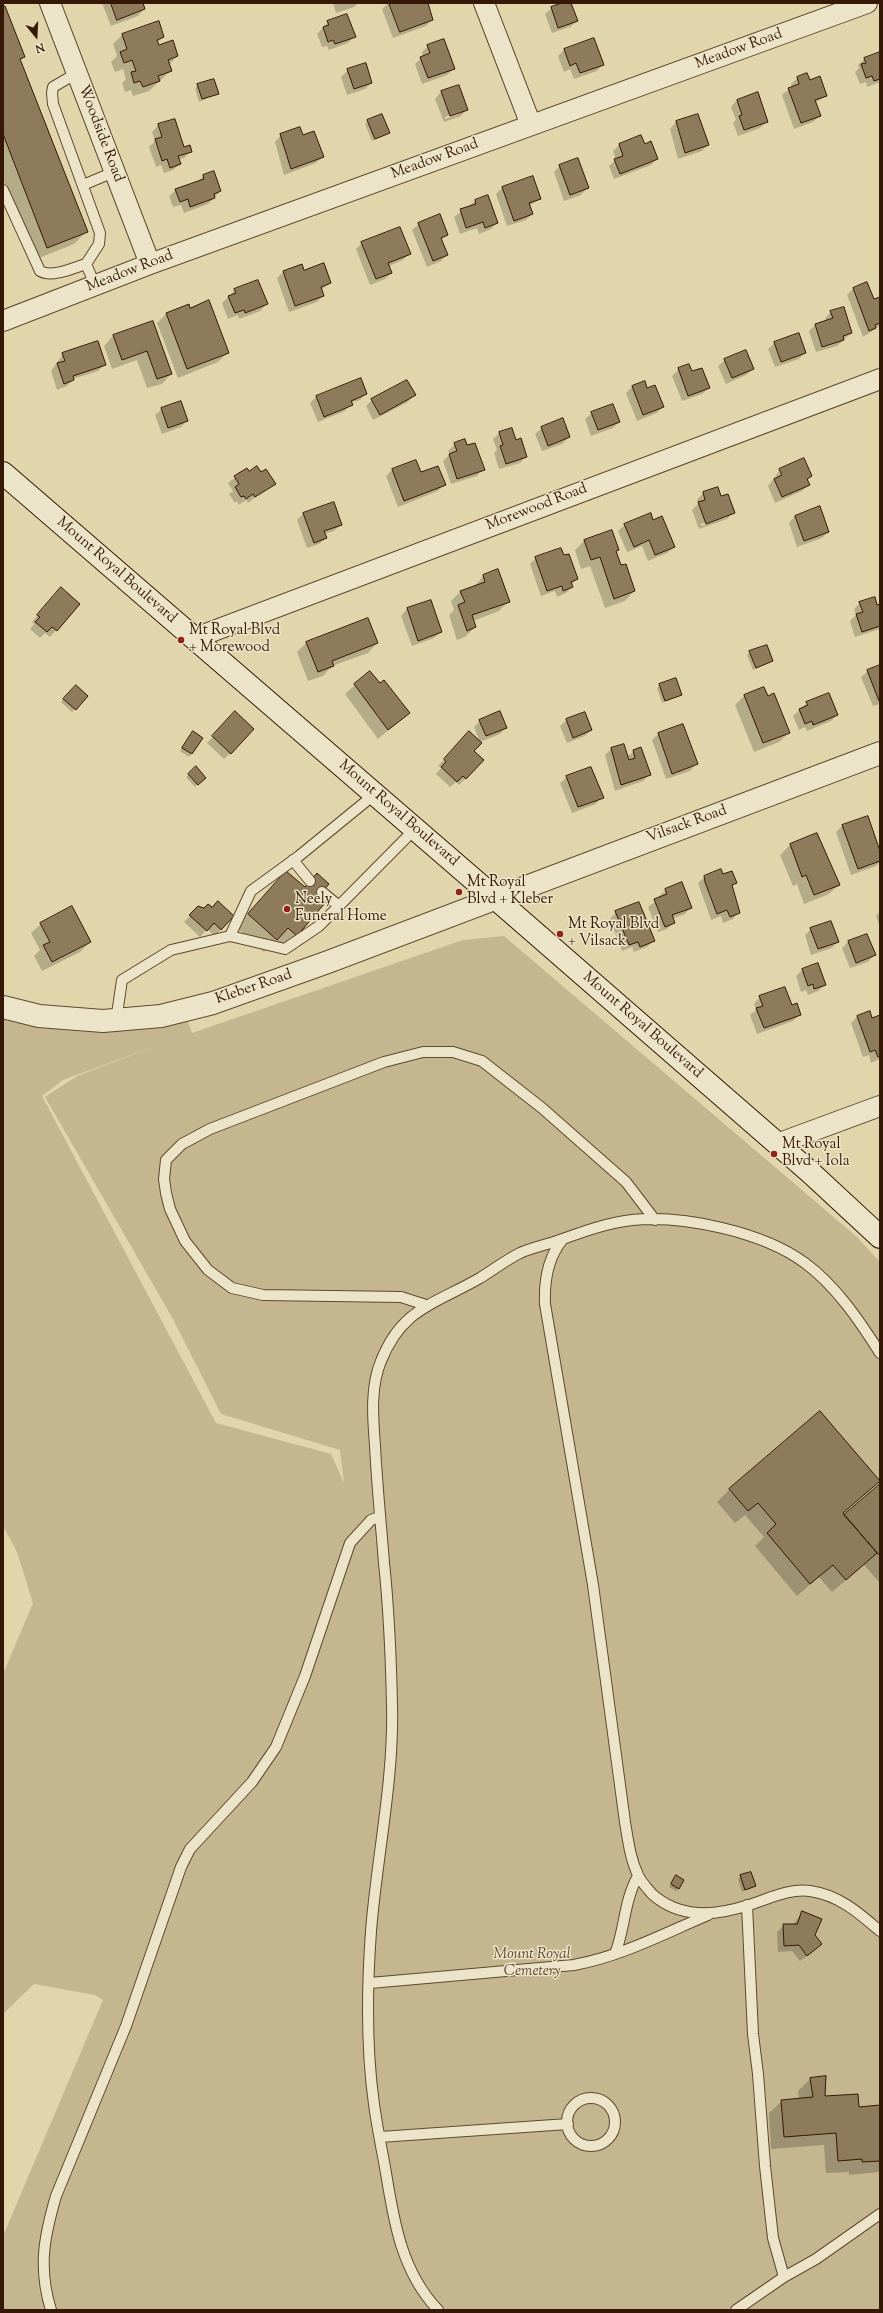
<!DOCTYPE html>
<html>
<head>
<meta charset="utf-8">
<style>
  body { margin:0 }
  #map { position:relative; width:883px; height:2313px; overflow:hidden; background:#e1d6ab; font-family:"Sorts Mill Goudy",serif }
  canvas { display:block }
  .frame { position:absolute; inset:0; border:4px solid #351806; pointer-events:none }
  .north { position:absolute; left:16px; top:16px; width:40px; height:40px; -webkit-text-stroke:3px #ece4c8; paint-order:stroke; rotate:162deg; font-size:11px; font-weight:700; line-height:16px; text-align:center; color:#351806 }
  .north::after { content:''; display:block; margin:auto; width:14px; height:18px; background:#351806; clip-path:polygon(50% 0,100% 100%,50% 72%,0 100%) }
</style>
</head>
<body>
<div id="map">
<canvas width="883" height="2313"></canvas>
<div class="frame"></div>
<div class="north">N</div>
</div>
<script>
const g = document.querySelector('canvas').getContext('2d');
g.lineJoin = 'round';
function fillPath(path, color) {
  g.fillStyle = color;
  g.fill(path, 'evenodd');
}
function trace(path, color, width, dash) {
  g.strokeStyle = color;
  g.lineWidth = width;
  g.lineCap = dash ? 'butt' : 'round';
  g.setLineDash(dash || []);
  g.stroke(path);
}
function write(font, color, halo, rows, align = 'center') {
  g.font = font + ' "Sorts Mill Goudy",serif';
  g.lineWidth = 3;
  g.setLineDash([]);
  g.textBaseline = 'middle';
  g.strokeStyle = halo;
  g.fillStyle = color;
  for (const [text, x, y, turn = 0] of rows) {
    g.save();
    g.translate(x, y);
    g.rotate((+turn || 0) * Math.PI / 180);
    g.textAlign = isNaN(turn) ? turn : align;
    if (halo) g.strokeText(text, 0, 0);
    g.fillText(text, 0, 0);
    g.restore();
  }
}
const green = new Path2D(`
  M504,936L857,1237L880,1262V2310H3V2236L103,2000L95,1995L34,1984L3,2014V1674L33,1603L17,1552L3,1526V1007L39,1016L184,1011L192,1033L463,940ZM169,1041L77,1076L45,1097L173,1319L221,1414L340,1450L344,1483L331,1454L216,1423L42,1096L63,1080Z`);
const shadow = new Path2D(`
  M102,3H142L144,9L138,16L111,26Z
  M333,3H358L354,7L336,13Z
  M389,3H428L427,4L432,19L426,26L393,38L382,9Z
  M565,3H570L577,21L570,27L552,33L545,14L552,8Z
  M3,7L24,57L20,61L87,231L74,244L34,260L3,179Z
  M328,22L354,37L348,43L329,50L327,46L322,47L317,34Z
  M123,34L163,37L157,43L159,46L177,56L169,65L171,70L161,80L149,91L133,96L131,90L125,92L122,83L126,79L123,69L115,72L111,62L117,56L113,44Z
  M594,39L603,64L597,71L574,79L570,69L564,72L558,56L564,50Z
  M428,46L453,69L447,75L422,84L415,64L423,57L422,52Z
  M880,53V82L867,87L866,82L860,84L855,72L859,68L858,65L864,59Z
  M348,70L371,83L365,89L347,95L341,77Z
  M798,78L809,81L826,96L815,103L820,116L813,122L794,129L782,95L792,87L791,84Z
  M198,85L218,94L199,102L195,88Z
  M459,86L467,109L461,116L444,122L435,99L441,92ZM461,111V113L445,119V117Z
  M737,100L767,121L760,128L738,136L733,123L736,120L731,107Z
  M174,120L184,148L191,151L184,158L178,160L180,164L173,170L164,173L161,165L156,167L149,147L155,141L152,132L158,125Z
  M368,121L388,133L372,141L365,124Z
  M676,122L708,145L702,151L678,159L670,129Z
  M281,135L302,137L323,156L316,163L284,175L275,142Z
  M641,137L644,145L657,159L651,165L614,179L609,166L616,160L613,151L619,145Z
  M560,166L587,188L581,195L564,201L554,172Z
  M203,176L220,191L214,198L208,204L184,213L181,205L173,207L169,196L176,190L197,182Z
  M502,188L540,199L529,206L532,214L526,220L507,226L496,194Z
  M475,201L497,223L491,229L479,234L477,228L460,234L454,217Z
  M419,224L447,234L441,240L447,255L441,261L427,267L412,230Z
  M362,243L410,253L403,260L389,266L391,273L385,279L370,285L356,249Z
  M301,266L303,272L330,283L321,290L323,296L317,302L289,312L277,278L283,272Z
  M853,289L873,301L880,298V326L863,337L847,295Z
  M235,290L267,304L260,311L239,319L238,315L228,319L222,303Z
  M189,309L228,352L218,362L178,378L157,323L166,314Z
  M831,312L851,333L837,346L816,352L809,331L815,325L826,322L825,318Z
  M153,322L171,374L162,384L147,388L137,360L112,369L104,346L113,336Z
  M775,343L805,352L799,359L775,367L768,349Z
  M63,354L105,364L98,371L73,379L67,386L57,390L51,371Z
  M725,360L753,369L746,375L726,384L718,366Z
  M679,369L709,388L702,394L682,401L672,376Z
  M360,379L366,393L360,400L351,403L345,411L318,422L310,403L316,397Z
  M644,382L647,389L663,406L657,413L637,421L626,393L632,387Z
  M414,395L408,402L373,420L366,406L372,400Z
  M162,409L187,420L181,427L162,434L155,415Z
  M592,413L619,422L613,428L591,436L585,419Z
  M542,428L569,437L562,444L542,451L535,434Z
  M500,432L515,441L526,456L520,463L499,469L494,453L497,450L493,439Z
  M455,444L467,447L483,469L477,476L451,484L443,461L450,454L448,451Z
  M416,461L420,474L444,485L438,491L398,507L386,476L392,470Z
  M246,469L249,473H261L274,483L248,503L246,500L239,505L237,501L235,503L229,494L233,491L228,483Z
  M780,470L811,476L807,481L809,485L802,491L775,503L768,486Z
  M717,489L720,497L733,513L727,519L699,529L692,510L698,504L697,500L703,493ZM727,515V517L701,526V524Z
  M303,514L341,524L334,531L324,534L326,538L319,544L307,548L297,520Z
  M795,516L828,532L822,538L797,547L789,523Z
  M653,521L674,547L667,553L648,561L642,546L627,552L618,531L625,525Z
  M584,541L615,552L620,567L634,591L625,601L605,608L590,566L581,569L575,550Z
  M536,558L577,579L571,585L572,587L566,593L557,597L555,591L541,596L530,564Z
  M483,576L508,602L499,611L473,621L475,627L465,637L457,640L449,615L454,610L451,601L461,591L474,587Z
  M55,595L79,604L50,637L45,633L40,638L30,629L34,624L32,622Z
  M430,601L441,632L434,638L412,646L401,616L407,609Z
  M860,603L880,605V629L855,637L850,621L856,615L854,609Z
  M307,642L377,643L368,653L332,666L323,676L308,681L297,652Z
  M750,652L772,661L753,670L747,655Z
  M880,666V704L873,706L861,677L868,671Z
  M355,685L408,713L378,739L345,694Z
  M660,685L681,695L662,703L657,688Z
  M76,686L87,696L72,712L61,702Z
  M744,696L767,697L789,733L779,742L754,752L735,705Z
  M807,703L837,715L831,721L807,731L805,727L799,730L793,716Z
  M229,719L231,753L224,759L207,743Z
  M567,720L591,730L585,736L567,743L560,726Z
  M480,721L506,727L500,734L480,742L474,727Z
  M682,725L696,764L690,771L666,779L652,740L658,734Z
  M190,735L202,738L189,757L180,751Z
  M463,739L473,751L466,778L459,785L456,782L450,787L436,774L441,768L438,766Z
  M623,745L627,757L634,751L649,775L643,781L615,791L605,755L611,749Z
  M196,768L205,778L195,787L186,777Z
  M567,777L602,797L596,804L572,813L560,783Z
  M842,826L880,854V862L876,866L851,875L836,832Z
  M817,835L839,885L829,894L804,904L797,884L793,886L780,855L790,845Z
  M286,872L304,888L317,875V897L296,935L283,947L276,940L264,952L236,927Z
  M722,875L735,883L731,887L739,912L733,919L723,923L721,916L711,920L698,883L705,877Z
  M666,890L691,907L685,914L672,919L674,922L667,929L658,932L648,907L660,898L659,896Z
  M212,908L221,929L215,936L207,929L200,937L184,922L192,914Z
  M616,912L653,941L647,947L634,952L632,947L622,951L610,919Z
  M880,912V927L876,916Z
  M41,924L90,942L80,952L42,971L34,956L40,950L31,933Z
  M811,929L838,941L832,948L811,955L805,935Z
  M848,942L874,955L868,962L850,968L842,948Z
  M818,965L825,985L818,991L808,995L806,990L801,992L796,976L802,970Z
  M760,997L791,1006L800,1014L793,1021L757,1034L750,1015L756,1010L754,1004Z
  M869,1013L872,1019L880,1016V1059L871,1063L869,1055L863,1057L851,1023L857,1017Z
  M880,1485V1583L864,1565L832,1592L819,1577L797,1596L755,1546L764,1537L745,1515L735,1523L717,1502L730,1489L866,1493L842,1514L844,1516Z
  M741,1876L755,1886L742,1892L738,1879Z
  M676,1877L679,1888L676,1891L669,1887Z
  M802,1912L814,1935L815,1950L800,1961L792,1951L778,1952L777,1932L784,1925H793Z
  M810,2079L824,2097L858,2108L880,2107L879,2172L849,2175V2172L826,2173L824,2145L771,2149L769,2113L782,2101L799,2099L798,2091Z`);
const building = new Path2D(`
  M111,3H143L145,9L117,20Z
  M389,3H428L433,20L400,32Z
  M562,3H571L578,21L558,28L551,7Z
  M3,6H5L25,57L20,59L88,232L47,248L3,134Z
  M347,14L356,37L335,44L333,40L328,42L323,27L329,25L327,21Z
  M159,21L164,37L157,40L159,45L173,40L178,56L168,60L172,71L158,76L160,81L143,87L140,81L134,83L131,72L136,71L132,60L124,63L120,52L127,49L122,34Z
  M594,38L604,65L580,73L576,63L570,66L564,49Z
  M444,39L455,69L428,78L420,57L430,53L427,45Z
  M880,52V79L874,81L872,76L866,78L861,64L866,63L864,58Z
  M366,63L372,83L354,89L347,69Z
  M807,73L810,80L820,76L827,96L815,100L821,116L801,123L788,88L799,84L797,77Z
  M214,79L219,94L202,99L197,84Z
  M459,85L468,110L450,116L441,91Z
  M758,92L768,122L744,130L739,116L742,115L737,100Z
  M382,114L390,133L375,139L367,120Z
  M698,114L709,145L685,153L676,121Z
  M175,119L184,147L190,145L192,152L178,156L181,164L170,168L167,159L162,161L155,139L162,137L158,124Z
  M300,127L303,135L314,131L324,157L291,169L280,134Z
  M641,135L645,144L651,141L658,159L620,174L614,159L623,156L619,144Z
  M578,158L589,188L570,195L559,165Z
  M214,171L221,191L214,194L215,198L190,207L188,199L180,202L175,189L204,179L203,175Z
  M533,176L541,199L529,203L533,214L514,221L502,187Z
  M488,195L498,223L485,228L483,222L466,228L460,209L476,204L475,200Z
  M440,214L448,235L441,238L448,255L433,261L418,223Z
  M400,227L411,254L388,263L392,273L376,279L361,242Z
  M324,263L331,283L321,287L324,296L295,306L283,271L302,264L304,270Z
  M258,280L268,304L245,313L244,310L235,313L228,296L236,293L234,289Z
  M867,282L874,299L880,297V323L875,325L876,328L869,331L853,288Z
  M209,300L229,353L187,369L166,313L189,304L190,308Z
  M844,307L852,333L843,336L844,340L822,347L815,324L833,318L830,311Z
  M153,321L172,374L157,379L147,351L122,360L113,335Z
  M799,333L806,353L781,362L774,342Z
  M98,341L106,365L73,376L74,380L64,384L57,363L65,361L62,353Z
  M746,350L754,369L732,378L724,359Z
  M689,364L692,371L702,368L710,388L688,396L678,368Z
  M361,378L367,394L351,401L353,405L324,417L316,396Z
  M407,380L416,395L380,415L371,399Z
  M645,381L647,388L655,385L664,407L643,415L632,386Z
  M181,401L188,421L168,428L161,408Z
  M613,404L620,422L598,430L591,412Z
  M563,418L570,437L548,446L541,427Z
  M512,428L516,440L521,438L527,457L506,464L500,446L503,445L499,432Z
  M465,439L467,445L475,443L485,470L457,479L449,454L457,451L454,443Z
  M804,458L812,476L807,479L810,485L782,497L774,479L782,475L779,469Z
  M416,460L421,472L438,466L446,485L404,501L392,469Z
  M257,466L261,472L266,469L276,484L255,497L253,494L246,499L244,496L241,497L235,487L239,484L234,476L247,468L249,471Z
  M718,487L721,496L728,494L735,513L706,524L698,502L705,500L703,492Z
  M334,502L342,525L324,531L327,538L314,543L303,513Z
  M820,506L829,532L804,541L795,516Z
  M651,513L653,520L662,516L675,547L655,555L649,540L634,547L624,524Z
  M612,530L619,550L616,551L621,565L626,564L635,591L614,599L600,557L591,560L584,540Z
  M561,548L564,555L569,554L578,579L571,582L573,587L563,591L562,586L547,591L535,557Z
  M498,569L510,602L472,615L476,627L467,631L458,605L465,602L460,591L485,582L483,575Z
  M61,587L80,604L57,631L52,627L47,632L35,622L40,617L37,615Z
  M875,597L877,605L880,604V626L862,632L856,614L863,612L859,602Z
  M431,600L442,632L418,641L407,608Z
  M368,618L378,643L332,661L334,666L318,672L306,642Z
  M767,645L773,661L756,668L749,651Z
  M880,665V700L879,701L867,670Z
  M370,671L380,683L384,680L410,713L388,730L354,684Z
  M676,678L682,695L665,701L659,684Z
  M76,685L88,696L76,710L63,699Z
  M764,687L768,696L774,693L790,733L763,743L744,695Z
  M829,693L838,715L813,725L812,721L805,724L799,709L808,705L806,702Z
  M235,711L254,729L231,754L212,736Z
  M500,711L507,728L486,736L479,720Z
  M585,712L592,730L573,738L566,719Z
  M683,724L698,764L672,774L658,733Z
  M193,731L203,738L192,754L182,748Z
  M469,731L482,743L474,751L484,760L466,779L463,776L457,782L441,767L446,762L444,759Z
  M624,744L629,760L635,758L633,750L641,747L651,775L621,785L611,748Z
  M196,766L206,778L198,785L188,774Z
  M591,767L604,798L578,807L566,776Z
  M868,816L880,851V861L858,869L842,825Z
  M817,833L840,885L814,895L806,875L802,877L790,844Z
  M721,869L723,874L732,871L737,883L732,885L740,913L730,917L727,910L717,914L705,882L704,876Z
  M286,871L305,887L317,873L329,884L318,897L325,903L297,936L288,928L277,940L248,914Z
  M682,882L692,908L672,915L675,923L665,927L654,899L667,894L665,889Z
  M218,901L234,916L221,930L214,923L207,931L189,915L198,906L204,908L208,904L212,907Z
  M639,902L655,941L640,947L638,942L629,945L615,911Z
  M72,906L91,942L52,962L43,945L50,942L40,923Z
  M831,921L839,942L818,949L810,928Z
  M867,934L876,955L856,963L848,941Z
  M818,963L826,985L814,989L813,984L808,986L802,969Z
  M785,987L792,1005L797,1003L801,1015L764,1028L756,1008L763,1006L759,996Z
  M870,1011L872,1018L880,1015V1056L878,1057L875,1050L870,1052L857,1016Z
  M820,1411L880,1481L843,1513L877,1553L846,1580L833,1565L810,1584L767,1533L776,1524L758,1503L748,1511L729,1489Z
  M880,1484V1556L844,1515Z
  M751,1872L756,1886L745,1890L740,1875Z
  M676,1875L684,1880L679,1889L671,1884Z
  M802,1911L822,1919L815,1935L822,1944L807,1956L799,1945L784,1946L783,1924H797Z
  M826,2076L825,2096L858,2094L859,2107L880,2105V2161L862,2162V2159L838,2161L836,2133L784,2137L781,2100L813,2097L810,2078Z`);
const service = new Path2D(`
  M83,185L114,172
  M3,190L40,271C52,278 73,268 86,264L99,244L100,233L53,104L52,93L53,87L77,73
  M86,264L95,285
  M293,860L310,881
  M322,892L339,906
  M230,936L251,891L299,856L375,794
  M116,1021L122,980L171,950L230,936L285,949L319,926L415,829
  M563,1239C548,1257 544,1280 545,1304L593,1585L625,1822C628,1840 630,1858 638,1875C641,1882 647,1888 652,1894C680,1919 715,1916 749,1905C768,1899 790,1888 810,1891C839,1895 859,1913 880,1931
  M426,1305L401,1297L263,1295L232,1288L208,1270L185,1241L170,1209L166,1193L164,1179L166,1160L182,1144L210,1129L384,1062L423,1052H453L482,1061L542,1108L626,1182L655,1220
  M747,1905L753,2034L758,2074L765,2166L773,2238L784,2277
  M615,1954C625,1929 624,1900 638,1876
  M370,1983L574,1965C622,1956 663,1934 708,1915
  M567 2122a24 24 0 1 1 48 0a24 24 0 1 1-48 0Z
  M380,2137L568,2124
  M51,2310C38,2268 44,2237 56,2196L126,2026L181,1867L190,1849L252,1782L276,1747L305,1676L350,1543L371,1520L379,1517
  M438,2310C402,2272 394,2223 386,2173C382,2150 377,2127 374,2104C366,2048 367,1987 371,1931C377,1856 394,1780 392,1705C391,1658 389,1610 384,1563C381,1524 377,1485 375,1446C373,1419 370,1387 381,1361C402,1308 435,1304 480,1278C493,1270 506,1260 520,1253C531,1248 545,1245 557,1241C582,1232 606,1223 632,1220C684,1215 763,1232 805,1263C836,1286 859,1320 880,1353
  M736,2310L784,2277L816,2259L880,2214`);
const minor = new Path2D(`
  M50,3L150,264
  M484,3L531,125
  M3,321L150,264L867,3
  M195,638L880,379
  M777,1144L880,1106`);
const tertiary = new Path2D(`
  M3,1007L39,1016L103,1021L161,1016L213,1003L328,962L880,753`);
const secondary = new Path2D(`
  M3,473L495,898L811,1173L880,1237`);
const markers = [
  [181,640,4,"#8f2418"],
  [459,892,4,"#8f2418"],
  [287,909,4,"#8f2418"],
  [560,934,4,"#8f2418"],
  [774,1154,4,"#8f2418"]
];
const streetNames = [
  ["Meadow Road",739,50,-20],
  ["Woodside Road",100,134,69],
  ["Meadow Road",435,160,-20],
  ["Meadow Road",130,272,-21],
  ["Morewood Road",537,508,-21],
  ["Mount Royal Boulevard",116,571,41],
  ["Mount Royal Boulevard",398,814,41],
  ["Vilsack Road",687,825,-20],
  ["Kleber Road",254,988,-19],
  ["Mount Royal Boulevard",642,1026,41]
];
const poiNames = [
  ["Mt Royal Blvd",189,631],
  ["+ Morewood",189,648],
  ["Mt Royal",467,883],
  ["Blvd + Kleber",467,900],
  ["Neely",295,900],
  ["Funeral Home",295,917],
  ["Mt Royal Blvd",568,925],
  ["+ Vilsack",568,942],
  ["Mt Royal",782,1145],
  ["Blvd + Iola",782,1162]
];
const parkNames = [
  ["Mount Royal",532,1955],
  ["Cemetery",532,1972]
];
fillPath(green, '#c4b68f');
fillPath(shadow, '#0003');
fillPath(building, '#8e7b5c');
trace(building, '#351806', 1);
trace(service, '#60482f', 12);
trace(minor, '#60482f', 22);
trace(tertiary, '#60482f', 24);
trace(secondary, '#351806', 24);
trace(service, '#ece4c8', 10);
trace(minor, '#ece4c8', 20);
trace(tertiary, '#ece4c8', 22);
trace(secondary, '#ece4c8', 22);
for (const [x, y, r, color] of markers) {
  const dot = new Path2D();
  dot.arc(x, y, r, 0, 2 * Math.PI);
  g.fillStyle = color;
  g.fill(dot);
  trace(dot, '#ece4c8', 1.5);
}
write('15px', '#351806', '#ece4c8', streetNames);
write('15px', '#351806', '#ece4c8', poiNames, 'left');
write('italic 15px', '#60472f', '#ece4c8', parkNames);
</script>
</body>
</html>
